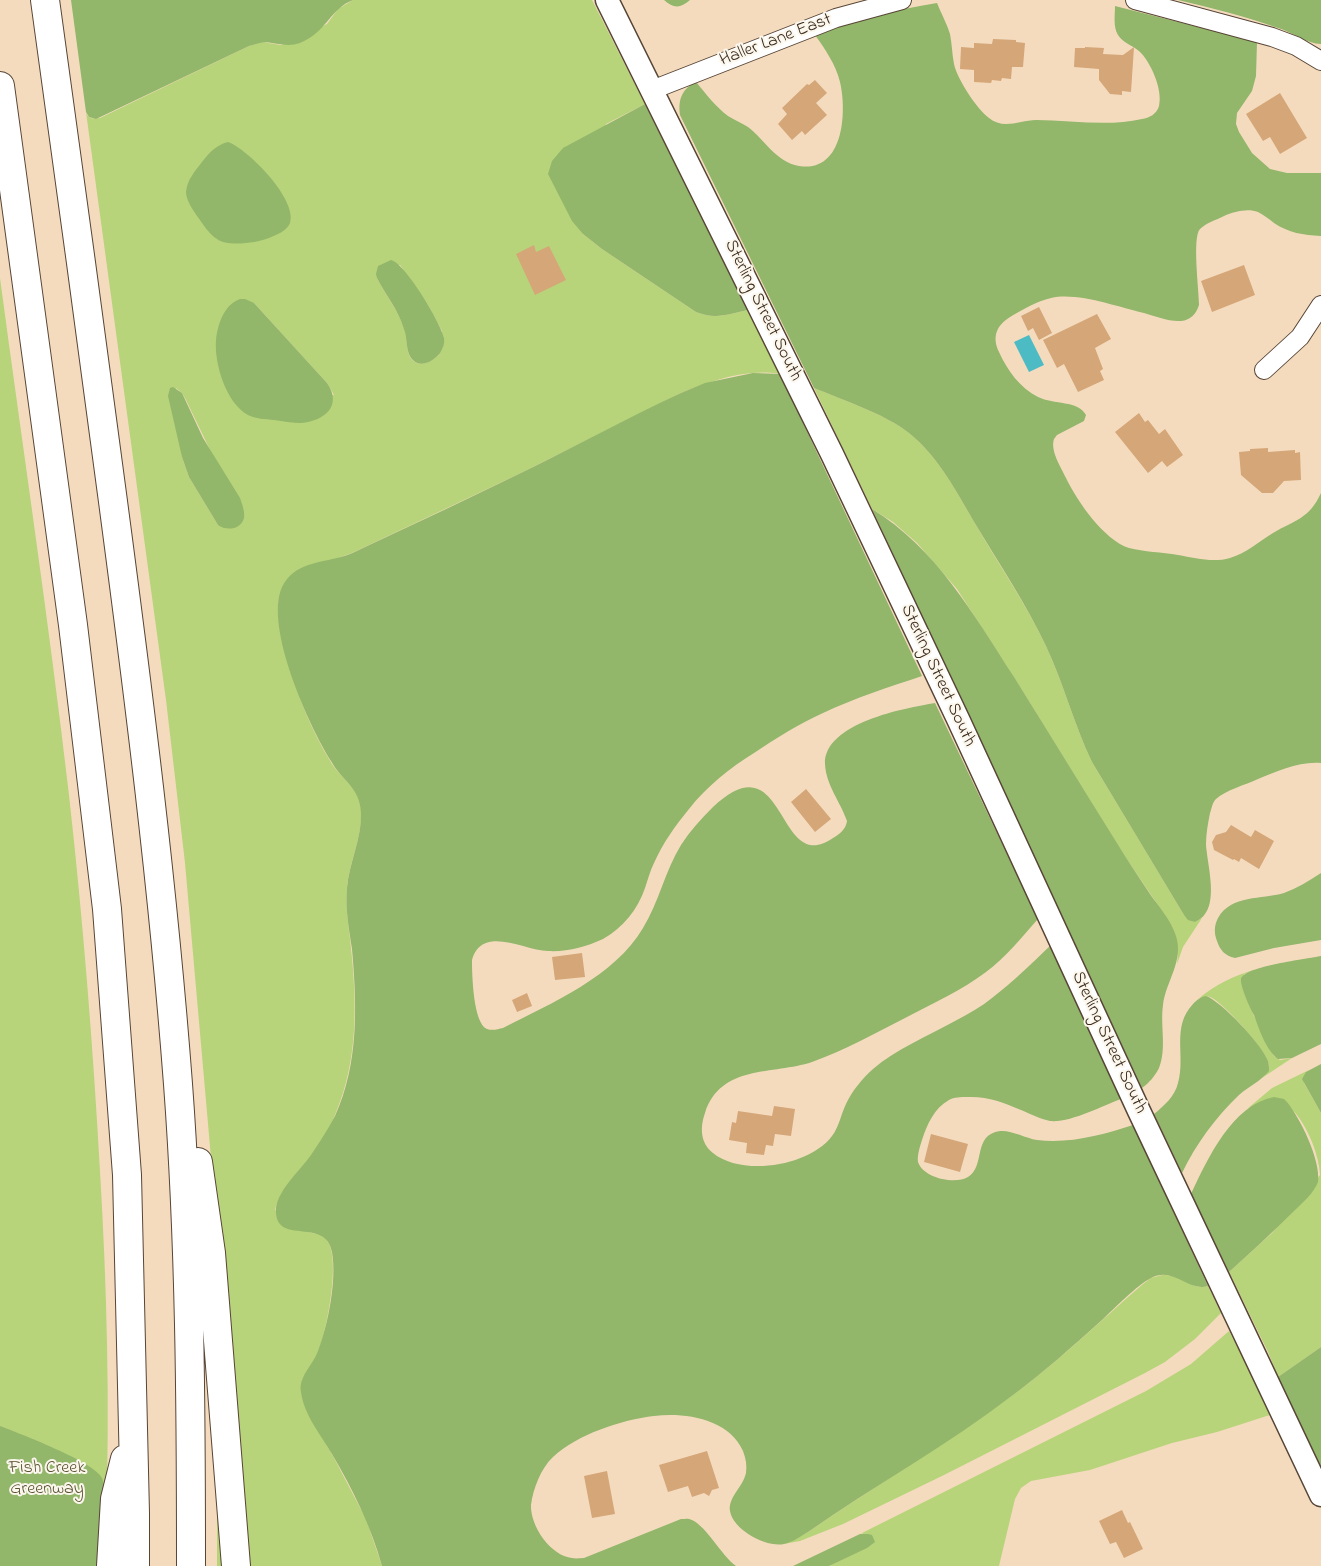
<!DOCTYPE html>
<html>
<head>
<meta charset="utf-8">
<style>
  body { margin:0 }
  canvas { display:block; background:#f4dbbe }
</style>
</head>
<body>
<canvas width="1321" height="1566"></canvas>
<script>
const g = document.querySelector('canvas').getContext('2d');
g.lineJoin = 'round';
function fillPath(path, color) {
  g.fillStyle = color;
  g.fill(path, 'evenodd');
}
function trace(path, color, width, dash) {
  g.strokeStyle = color;
  g.lineWidth = width;
  g.lineCap = dash ? 'butt' : 'round';
  g.setLineDash(dash || []);
  g.stroke(path);
}
function write(font, color, halo, rows, align = 'center') {
  g.font = font + ' "Indie Flower",sans-serif';
  g.lineWidth = 4;
  g.setLineDash([]);
  g.textBaseline = 'middle';
  g.strokeStyle = halo;
  g.fillStyle = color;
  for (const [text, x, y, turn = 0] of rows) {
    g.save();
    g.translate(x, y);
    g.rotate((+turn || 0) * Math.PI / 180);
    g.textAlign = isNaN(turn) ? turn : align;
    if (halo) g.strokeText(text, 0, 0);
    g.fillText(text, 0, 0);
    g.restore();
  }
}
const green = new Path2D(`
  M353,0H592L645,104L606,124L583,234L602,249L696,312C716,320 728,314 748,310L780,374C747,368 711,381 681,393L523,472L352,553L338,558L279,598C276,618 282,637 287,657C297,695 311,730 332,764C341,778 356,786 360,803C366,829 349,861 347,888C345,908 349,928 351,948C357,1005 358,1061 335,1115C329,1130 318,1147 308,1160C296,1176 280,1190 275,1210C286,1217 296,1226 307,1231C313,1234 320,1233 325,1238C343,1254 326,1333 318,1353C313,1363 308,1371 302,1380L311,1418L333,1456L366,1519L382,1566H244L212,1169L185,863L166,700L86,112C88,119 93,119 100,118L249,46L262,42L281,45L327,24L338,9ZM400,265L428,305L442,331L439,355C432,360 424,367 415,362C405,356 408,340 405,330C398,310 386,296 377,278ZM254,303L327,383L334,395L232,398L218,365ZM176,388L182,393L186,400L212,454L218,525L189,477L182,457Z
  M0,278C23,450 49,622 69,795C83,920 93,1045 100,1171C107,1288 110,1406 106,1523L0,1566Z
  M814,388C843,400 885,414 909,433C939,457 957,493 976,525C999,565 1026,604 1046,646C1064,684 1074,725 1092,762L1184,915L1195,922L1202,918L1183,947L1177,964C1179,950 1176,932 1168,920L1116,843L1027,698L957,589L917,543L893,522L872,509Z
  M1256,969L1244,974L1243,989L1254,1016L1274,1056L1280,1060L1292,1058L1262,1078C1266,1075 1269,1070 1269,1065C1268,1052 1222,1001 1210,997C1207,996 1204,997 1202,997L1198,999C1216,984 1234,976 1256,969Z
  M1311,1069L1306,1072L1304,1083L1321,1113V1347L1278,1377L1268,1352L1229,1272L1272,1233L1320,1175C1319,1155 1309,1131 1297,1115C1292,1109 1285,1103 1279,1098L1268,1099L1247,1109L1272,1088Z
  M1162,1275C1165,1275 1170,1275 1174,1276C1186,1280 1194,1290 1208,1286L1221,1313L1195,1339L1165,1362L1145,1373L944,1475L843,1524L800,1541L784,1544L808,1532C875,1486 944,1445 1010,1397C1057,1363 1099,1322 1143,1284L1151,1278Z
  M1229,1331L1273,1414L1217,1432L1172,1443L1090,1470L1031,1481L1021,1488L1015,1499L999,1566H829L844,1558L863,1533L860,1534L1146,1391L1191,1364Z
  M217,1503H223L229,1566H217Z`);
const forest = new Path2D(`
  M71,0H353C332,8 326,30 306,40C294,47 286,45 272,43C264,41 257,44 249,46L96,119L89,117L86,112Z
  M664,0H690C680,9 673,8 664,0Z
  M1178,0H1321V44C1307,44 1292,32 1278,28C1245,16 1211,8 1178,0Z
  M937,3C941,13 947,24 950,34C952,44 952,54 954,64C957,79 977,109 989,118C994,122 1000,124 1006,124C1016,124 1026,120 1036,120C1071,120 1108,127 1142,119C1149,118 1157,114 1159,106C1163,90 1151,62 1139,51C1132,45 1123,43 1118,35C1113,27 1115,15 1115,6L1257,42L1256,76L1252,91L1237,113L1236,124L1239,132L1252,153L1270,169L1287,173H1321V236C1303,235 1289,233 1274,223C1269,219 1264,215 1258,212C1247,208 1234,212 1224,216C1216,220 1206,223 1200,229C1192,237 1199,290 1199,305C1196,314 1191,320 1181,321C1169,322 1155,316 1144,313C1117,307 1078,292 1051,298C1037,301 1022,310 1010,317C996,326 992,337 999,352C1007,370 1020,388 1038,397C1054,405 1078,400 1086,415L1084,421L1057,435L1054,439C1050,451 1061,467 1066,478C1077,501 1104,540 1129,548C1144,552 1162,552 1178,555C1195,558 1213,563 1230,558C1247,553 1258,542 1273,533C1295,520 1309,519 1321,493V763C1300,761 1277,771 1258,779C1245,785 1226,790 1216,799C1212,803 1212,808 1210,813C1208,823 1206,834 1206,844C1207,866 1222,911 1195,922L1188,920L1184,915L1092,762C1074,725 1064,684 1046,646C1026,604 1000,565 976,525C957,493 939,457 909,433C885,414 843,400 814,388L680,115C678,99 682,89 696,82C706,94 716,107 728,116C734,120 742,123 748,127C765,140 776,162 799,166C844,173 847,112 840,82C836,65 825,49 815,35C854,20 895,10 937,3Z
  M645,104L748,310C728,314 716,320 696,312L602,249L583,234L572,221L548,174L552,161L563,148Z
  M228,142C248,149 298,200 290,223C287,231 276,235 269,238C257,243 227,247 217,239C209,234 203,224 197,216C193,210 186,200 186,192C187,180 195,171 202,162C209,153 216,145 228,142Z
  M391,260C405,263 441,323 444,338C445,343 443,348 440,353C435,360 422,368 414,361C405,354 408,339 404,329C398,309 386,296 377,278L376,274L378,266Z
  M240,299H245L254,303L327,383C343,406 324,421 301,423C292,423 283,421 274,420C266,419 255,419 248,415C226,403 214,363 216,340C218,323 224,305 240,299Z
  M753,373L780,374L922,676C889,687 855,698 823,713C799,724 776,738 754,753C730,768 707,786 689,809C675,826 663,843 654,863C650,871 648,879 645,888C638,909 623,928 603,939C586,947 567,952 548,951C525,951 482,924 472,960C472,974 473,1023 487,1029C493,1031 498,1029 503,1028C552,1003 615,976 643,928C659,902 665,871 681,845C690,831 701,819 713,807C787,737 776,878 833,838C840,834 846,829 847,821C840,801 826,785 825,764C824,723 905,708 935,703L1038,919C1022,937 1006,957 986,972C962,990 934,1003 907,1017C876,1033 845,1050 812,1062C773,1075 721,1064 705,1113C700,1127 700,1143 713,1153C742,1177 810,1166 832,1136C839,1127 841,1114 846,1104C852,1091 862,1079 873,1069C896,1049 928,1036 955,1021C968,1014 981,1007 992,998C1013,982 1032,963 1051,945L1121,1099C1102,1106 1070,1123 1050,1121C1040,1119 1031,1114 1021,1110C1003,1102 987,1096 967,1097C961,1097 954,1097 949,1100C934,1108 927,1125 922,1140C920,1146 917,1156 918,1162C923,1178 955,1185 968,1177C986,1166 972,1135 1000,1131C1012,1130 1025,1138 1037,1140C1069,1144 1103,1135 1133,1125L1208,1286C1187,1292 1174,1266 1151,1278C1136,1286 1115,1308 1102,1320C1073,1346 1044,1372 1013,1395C948,1445 875,1485 808,1532C801,1536 793,1542 784,1544C767,1548 733,1530 730,1511C728,1497 743,1487 746,1473C747,1465 746,1459 743,1451C729,1419 685,1412 654,1416C621,1420 578,1434 553,1457C541,1468 533,1489 531,1505C530,1526 551,1556 572,1558C576,1559 580,1558 584,1558L681,1519C685,1519 688,1518 692,1520C707,1527 721,1555 736,1566H382C371,1526 353,1490 332,1454C321,1435 304,1415 301,1392C298,1377 313,1365 318,1351C328,1325 337,1280 332,1252C326,1217 278,1245 276,1213C274,1193 300,1171 311,1155C319,1143 328,1129 335,1116C359,1064 357,1005 352,949C349,929 345,908 347,888C349,863 362,838 361,813C360,787 342,781 331,761C309,726 264,627 282,587C294,563 319,563 341,557C349,555 355,552 363,548C416,523 470,498 523,472C576,446 627,418 681,393L705,383Z
  M173,387L182,393L203,438L240,498C242,504 245,511 244,518C241,530 226,531 218,525L189,477L182,457L168,396L170,388Z
  M872,509C937,549 973,614 1014,677C1048,731 1081,786 1115,840C1126,858 1138,876 1150,894C1159,907 1171,920 1176,936C1184,961 1166,981 1163,1005C1160,1026 1167,1048 1159,1068C1155,1076 1149,1083 1142,1088Z
  M1321,873V940L1274,948L1235,958C1225,956 1220,950 1217,941C1214,933 1214,926 1218,918C1232,894 1261,900 1284,893C1297,888 1309,881 1321,873Z
  M1321,956V1044L1292,1058L1278,1059C1266,1050 1259,1029 1254,1015C1250,1008 1240,986 1241,979C1244,966 1308,959 1321,956Z
  M1206,996C1221,1001 1261,1044 1267,1059C1269,1062 1269,1067 1269,1071C1261,1081 1248,1087 1239,1095C1215,1118 1196,1144 1182,1173L1154,1114C1164,1106 1175,1096 1178,1083C1186,1056 1171,1027 1193,1004C1197,1000 1200,997 1206,996Z
  M1321,1064V1113L1302,1079L1306,1072Z
  M1274,1097L1284,1099L1287,1102C1300,1118 1321,1160 1318,1182C1314,1193 1302,1203 1294,1211C1273,1232 1251,1252 1229,1272L1191,1194C1208,1158 1232,1105 1274,1097Z
  M1321,1347V1472L1278,1377Z
  M0,1426C18,1433 95,1462 102,1478C108,1492 102,1548 100,1566H0Z
  M860,1534H868L872,1535L875,1542L867,1548L829,1566H793Z`);
const water = new Path2D(`
  M1029,335L1044,365L1029,372L1014,342Z`);
const building = new Path2D(`
  M993,39L1016,40V42L1025,43L1023,67H1012L1011,79L1002,78L1001,81L992,80L991,83L974,82V70L960,69L961,47L974,48V43L992,44Z
  M1085,47L1104,48L1103,54L1123,55L1134,47L1131,92L1122,91V95L1110,94L1099,80V69L1074,67L1075,48H1085Z
  M815,80L827,93L816,103L827,115L805,135L802,131L792,140L778,124L787,114L782,108L807,84L809,85Z
  M1280,93L1307,138L1280,154L1270,137L1263,141L1246,114Z
  M534,245L536,252L549,246L566,280L535,295L516,254Z
  M1244,265L1255,295L1212,312L1201,281Z
  M1039,307L1052,333L1039,340L1033,328L1028,331L1021,316Z
  M1097,314L1111,339L1095,348L1103,369L1100,371L1104,380L1078,392L1064,364L1057,368L1043,340Z
  M1139,413L1145,422L1148,420L1159,434L1165,429L1183,455L1167,467L1162,461L1148,473L1115,432Z
  M1268,448V452L1295,450V453L1300,452L1301,480L1284,481L1273,493H1262L1241,475L1239,452L1250,451V449Z
  M806,789L831,819L815,832L791,802Z
  M1231,825L1251,837L1255,830L1274,841L1259,869L1241,858L1239,862L1234,859L1233,860L1214,850L1212,842L1216,835L1226,832Z
  M582,953L585,977L555,980L552,957Z
  M527,993L532,1006L517,1012L512,1000Z
  M774,1106L795,1109L791,1136L775,1134L773,1146L766,1145L764,1155L746,1153L747,1143L729,1140L732,1122L736,1123L738,1111L772,1116Z
  M931,1134L968,1144L960,1172L924,1162Z
  M707,1451L719,1488L712,1490L709,1496L704,1493L692,1497L688,1486L668,1492L659,1465Z
  M607,1471L615,1514L592,1518L584,1476Z
  M1122,1510L1128,1523L1130,1522L1143,1549L1124,1558L1116,1542L1110,1544L1099,1521Z`);
const minor = new Path2D(`
  M1135,0L1272,37L1296,46L1321,61
  M652,90L836,18L902,0
  M1264,370L1300,337L1321,305`);
const tertiary = new Path2D(`
  M607,0L832,454L958,719L1139,1111L1321,1495`);
const motorway = new Path2D(`
  M45,0C68,165 90,329 112,494C138,690 163,886 178,1084C190,1244 191,1405 191,1566
  M0,86L73,625L107,909L127,1175L135,1513V1566
  M198,1162L211,1253L236,1566
  M111,1566L115,1499L125,1459`);
const streetNames = [
  ["Haller Lane East",776,41,-21],
  ["Sterling Street South",762,311,64],
  ["Sterling Street South",937,676,65],
  ["Sterling Street South",1108,1043,65]
];
const parkNames = [
  ["Fish Creek",47,1469],
  ["Greenway",47,1490]
];
fillPath(green, '#b8d47a');
fillPath(forest, '#92b66a');
fillPath(water, '#4cbbc4');
fillPath(building, '#d5a677');
trace(minor, '#574536', 20);
trace(tertiary, '#574536', 25);
trace(motorway, '#574536', 30);
trace(minor, '#fff', 18);
trace(tertiary, '#fff', 22);
trace(motorway, '#fff', 28);
write('18px', '#3b2a1e', '#fbf7ec', streetNames);
write('18px', '#5a5435', '#fbf7ec', parkNames);
</script>
</body>
</html>
